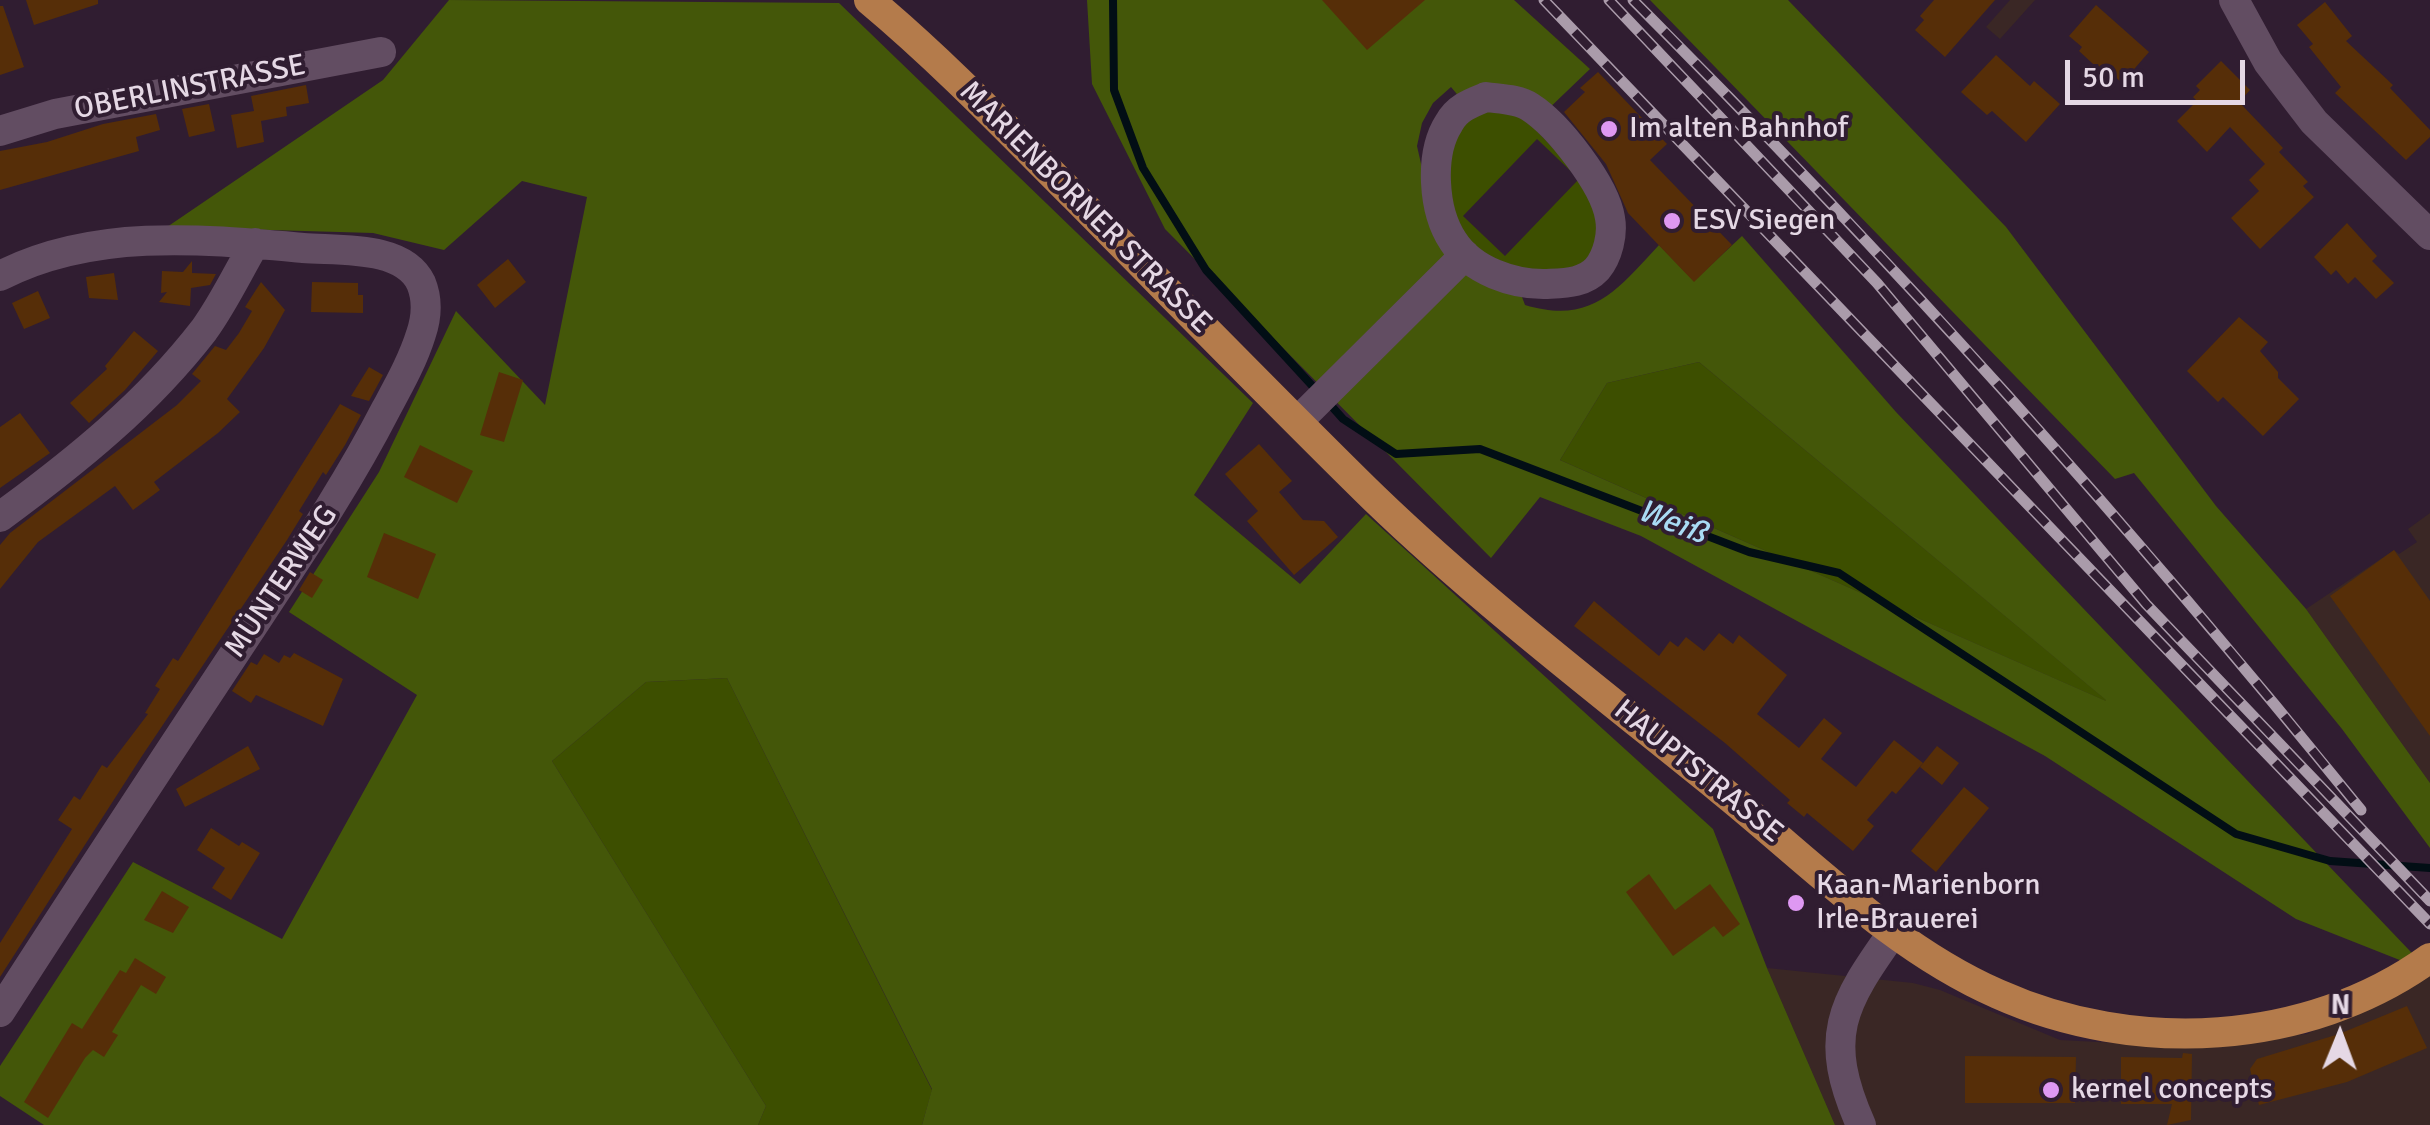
<!DOCTYPE html>
<html>
<head>
<meta charset="utf-8">
<style>
  body { margin:0 }
  #map { position:relative; width:2430px; height:1125px; overflow:hidden; background:#301d31; font-family:Signika,sans-serif }
  canvas { display:block }
  .north { position:absolute; left:2290px; top:985px; width:100px; height:100px; -webkit-text-stroke:8px #301d31; paint-order:stroke; rotate:1deg; font-size:28px; font-weight:700; line-height:40px; text-align:center; color:#e5d8e5 }
  .north::after { content:''; display:block; margin:auto; width:35px; height:45px; background:#e5d8e5; clip-path:polygon(50% 0,100% 100%,50% 72%,0 100%) }
  .scale { position:absolute; left:2065px; top:60px; width:180px; height:45px; box-sizing:border-box; border:5px solid #e5d8e5; border-top:0; padding-left:12px; font-size:30px; line-height:35px; white-space:nowrap; color:#e5d8e5; -webkit-text-stroke:8px #301d31; paint-order:stroke }
</style>
</head>
<body>
<div id="map">
<canvas width="2430" height="1125"></canvas>
<div class="north">N</div>
<div class="scale">50 m</div>
</div>
<script>
const g = document.querySelector('canvas').getContext('2d');
g.lineJoin = 'round';
function fillPath(path, color) {
  g.fillStyle = color;
  g.fill(path, 'evenodd');
}
function trace(path, color, width, dash) {
  g.strokeStyle = color;
  g.lineWidth = width;
  g.lineCap = dash ? 'butt' : 'round';
  g.setLineDash(dash || []);
  g.stroke(path);
}
function write(font, color, halo, rows, align = 'center') {
  g.font = font + ' Signika,sans-serif';
  g.lineWidth = 8;
  g.setLineDash([]);
  g.textBaseline = 'middle';
  g.strokeStyle = halo;
  g.fillStyle = color;
  for (const [text, x, y, turn = 0] of rows) {
    g.save();
    g.translate(x, y);
    g.rotate((+turn || 0) * Math.PI / 180);
    g.textAlign = isNaN(turn) ? turn : align;
    if (halo) g.strokeText(text, 0, 0);
    g.fillText(text, 0, 0);
    g.restore();
  }
}
const industrial = new Path2D(`
  M2010,0H2035L2000,39L1986,27Z
  M2430,513V783L2306,609L2394,550L2399,554L2417,542L2408,529Z
  M1767,968L1913,983L1940,990L2060,1040L2155,1045L2307,1034L2430,972V1125H1835Z`);
const green = new Path2D(`
  M1507,100L1603,200L1590,276L1481,268L1439,198L1466,105ZM1537,139L1579,179L1505,256L1463,216Z
  M1699,362L2110,703L1560,460L1607,383Z
  M727,678L932,1090L922,1125H758L766,1106L552,761L646,682Z`);
const forest = new Path2D(`
  M449,0L839,3L1253,403L1194,495L1300,584L1366,514L1713,829L1767,968L1835,1125H922L932,1089L727,678L646,682L552,761L766,1106L758,1125H44L0,1096V1066L133,862L282,939L417,695L289,612L379,472L456,311L545,405L587,197L522,181L444,250L373,233L167,227L383,80Z
  M1087,0H1514L1590,69L1541,116L1466,105L1451,87L1433,103L1422,123L1417,146L1429,199L1448,231L1516,281L1525,305C1592,325 1617,290 1659,245L1694,281L1742,236L1896,412L2430,972L2296,919L2045,756L1641,536L1540,497L1491,558L1165,229L1092,84ZM1699,362L2106,700V701L1560,460L1607,383Z
  M1650,0H1788L2006,227L2216,506L2306,609L2430,783V848L2342,729L2134,473L2115,479Z`);
const stream = new Path2D(`
  M1113,0L1114,90L1143,168L1206,270L1317,391
  M1327,401L1343,419L1396,454L1480,449L1749,552L1839,573L2236,834L2330,861L2430,868`);
const building = new Path2D(`
  M26,0H98V4L34,25Z
  M1322,0H1425L1367,50Z
  M1934,0H1995L1945,57L1915,30L1924,20L1920,16Z
  M2325,2L2352,36L2346,41L2393,85L2390,88L2430,130V137L2406,160L2335,93L2341,87L2309,47L2313,44L2297,25Z
  M2096,5L2149,52L2122,83L2109,71L2105,75L2079,51L2082,47L2069,36Z
  M0,6H3L24,67L0,75Z
  M1996,55L2030,86L2034,81L2060,104L2026,142L1992,111L1987,115L1961,92Z
  M2221,61L2250,90L2239,102L2283,148L2279,152L2308,182L2303,186L2314,197L2260,249L2231,218L2259,191L2249,180L2265,164L2230,127L2207,152L2177,121L2197,101L2193,97L2200,90L2196,86Z
  M1598,72L1667,144L1650,160L1732,245L1694,282L1628,213L1606,164L1564,112L1585,92L1580,88Z
  M306,85L309,103L286,107L287,116L261,121L264,142L237,148L231,115L254,111L251,96Z
  M209,104L215,131L189,137L182,109Z
  M156,114L160,130L136,137L139,151L0,190V151L47,142L103,124Z
  M2347,223L2377,256L2372,261L2394,283L2376,299L2355,277L2348,284L2336,270L2331,275L2314,257Z
  M508,259L526,282L495,308L477,285Z
  M192,261V273L216,274L210,285L191,288L190,306L159,302L167,292L161,293L162,271L183,272Z
  M114,273L118,300L89,298L86,277Z
  M261,282L285,310L264,348L227,399L240,412L218,433L154,482L160,490L133,510L115,486L38,542L0,589V545L10,533L177,405L201,381L192,374L215,346L226,350L239,333L252,311L245,307Z
  M312,282L358,283V295H363V313L311,312Z
  M38,291L50,318L24,329L12,303Z
  M2239,317L2268,342L2260,351L2278,372V378L2299,399L2263,436L2223,397L2218,402L2187,371Z
  M134,331L158,351L125,390L89,423L70,403L107,369L105,366Z
  M369,367L383,375L369,401L351,396Z
  M499,372L523,380L504,442L480,435Z
  M340,404L361,415L345,445L326,475L323,472L299,511L303,514L287,540L142,756L0,977V943L72,829L58,820L74,796L80,800L102,765L107,768L148,714L145,713L160,689L155,686L173,658L178,661Z
  M20,413L50,453L0,488V427Z
  M1259,444L1292,481L1279,492L1303,520L1324,521L1338,537L1294,575L1247,521L1258,511L1225,474Z
  M420,445L473,471L457,503L404,477Z
  M384,533L436,554L418,599L367,577Z
  M2394,550L2430,601V736L2330,596Z
  M310,572L323,580L312,598L299,590Z
  M1594,601L1659,656L1670,641L1678,647L1686,637L1704,651L1719,633L1733,644L1739,635L1787,675L1757,714L1799,748L1824,718L1842,733L1821,759L1856,787L1894,740L1923,763L1896,794L1892,791L1867,820L1874,826L1853,851L1807,813L1804,817L1787,803L1790,800L1725,743L1574,626Z
  M294,653L343,679L323,726L256,695L251,703L232,691L251,662L257,665L264,654L279,663L284,655L290,658Z
  M248,746L260,769L185,807L176,789Z
  M1937,746L1959,763L1942,785L1920,767Z
  M1964,787L1989,808L1936,872L1911,851Z
  M211,828L239,846L242,842L260,853L231,900L212,888L225,868L197,850Z
  M1649,874L1675,910L1710,884L1740,924L1723,937L1714,926L1673,956L1626,892Z
  M162,891L189,907L173,933L144,920Z
  M135,958L166,977L156,994L141,985L112,1032L118,1035L104,1057L93,1050L85,1058L48,1118L24,1102L72,1023L82,1029L120,970L126,973Z
  M2407,1006L2427,1048L2347,1082L2259,1105L2250,1069L2257,1059L2339,1034Z
  M2183,1053L2192,1054L2191,1120L2167,1125L2172,1104H2121V1057L2182,1058Z
  M1965,1056L2076,1057L2075,1103H1965Z`);
const minor = new Path2D(`
  M2234,0L2268,62L2314,122L2430,235
  M1486,97C1500,99 1518,99 1530,107C1558,125 1605,185 1610,218C1613,234 1608,256 1597,269C1584,283 1566,283 1547,284C1514,285 1472,271 1453,241C1433,211 1429,154 1449,123C1457,108 1471,103 1486,97Z
  M0,131L55,114L381,52
  M0,276C93,228 203,239 303,248C339,251 403,245 421,283C428,300 427,316 421,334C413,360 399,385 386,409C348,483 302,551 256,621C170,751 84,881 0,1012
  M1298,421L1465,255
  M0,517C76,461 146,405 204,330C223,304 238,272 255,243
  M1861,1125C1822,1037 1841,1005 1894,931`);
const major = new Path2D(`
  M869,0C942,61 1008,130 1075,197C1175,298 1273,399 1374,498C1483,603 1604,695 1721,790C1809,861 1893,948 1998,994C2134,1055 2307,1047 2430,958`);
const rail = new Path2D(`
  M1544,0L2430,924
  M1609,0L1877,283L2146,604L2430,901
  M1633,0C1890,257 2133,528 2361,810`);
const markers = [
  [1609,129,10,"#de98f2"],
  [1672,221,10,"#de98f2"],
  [1796,903,10,"#de98f2"],
  [2051,1090,10,"#de98f2"]
];
const streetNames = [
  ["OBERLINSTRASSE",190,88,-11],
  ["MARIENBORNER STRASSE",1085,208,45],
  ["MÜNTERWEG",282,582,-56],
  ["HAUPTSTRASSE",1698,772,39]
];
const poiNames = [
  ["Im alten Bahnhof",1629,129],
  ["ESV Siegen",1692,221],
  ["Kaan-Marienborn",1816,886],
  ["Irle-Brauerei",1816,920],
  ["kernel concepts",2071,1090]
];
const waterNames = [
  ["Weiß",1672,523,21]
];
fillPath(industrial, '#3a2725');
fillPath(green, '#3d4f00');
fillPath(forest, '#445709');
trace(stream, '#020e15', 8);
fillPath(building, '#562e08');
trace(minor, '#624d62', 30);
trace(major, '#b47b4b', 30);
trace(rail, '#aa9baa', 11);
trace(rail, '#301d31', 8, [22]);
for (const [x, y, r, color] of markers) {
  const dot = new Path2D();
  dot.arc(x, y, r, 0, 2 * Math.PI);
  g.fillStyle = color;
  g.fill(dot);
  trace(dot, '#301d31', 4);
}
write('30px', '#e5d8e5', '#301d31', streetNames);
write('30px', '#e5d8e5', '#301d31', poiNames, 'left');
write('italic 32px', '#a9dbf4', '#301d31', waterNames);
</script>
</body>
</html>
